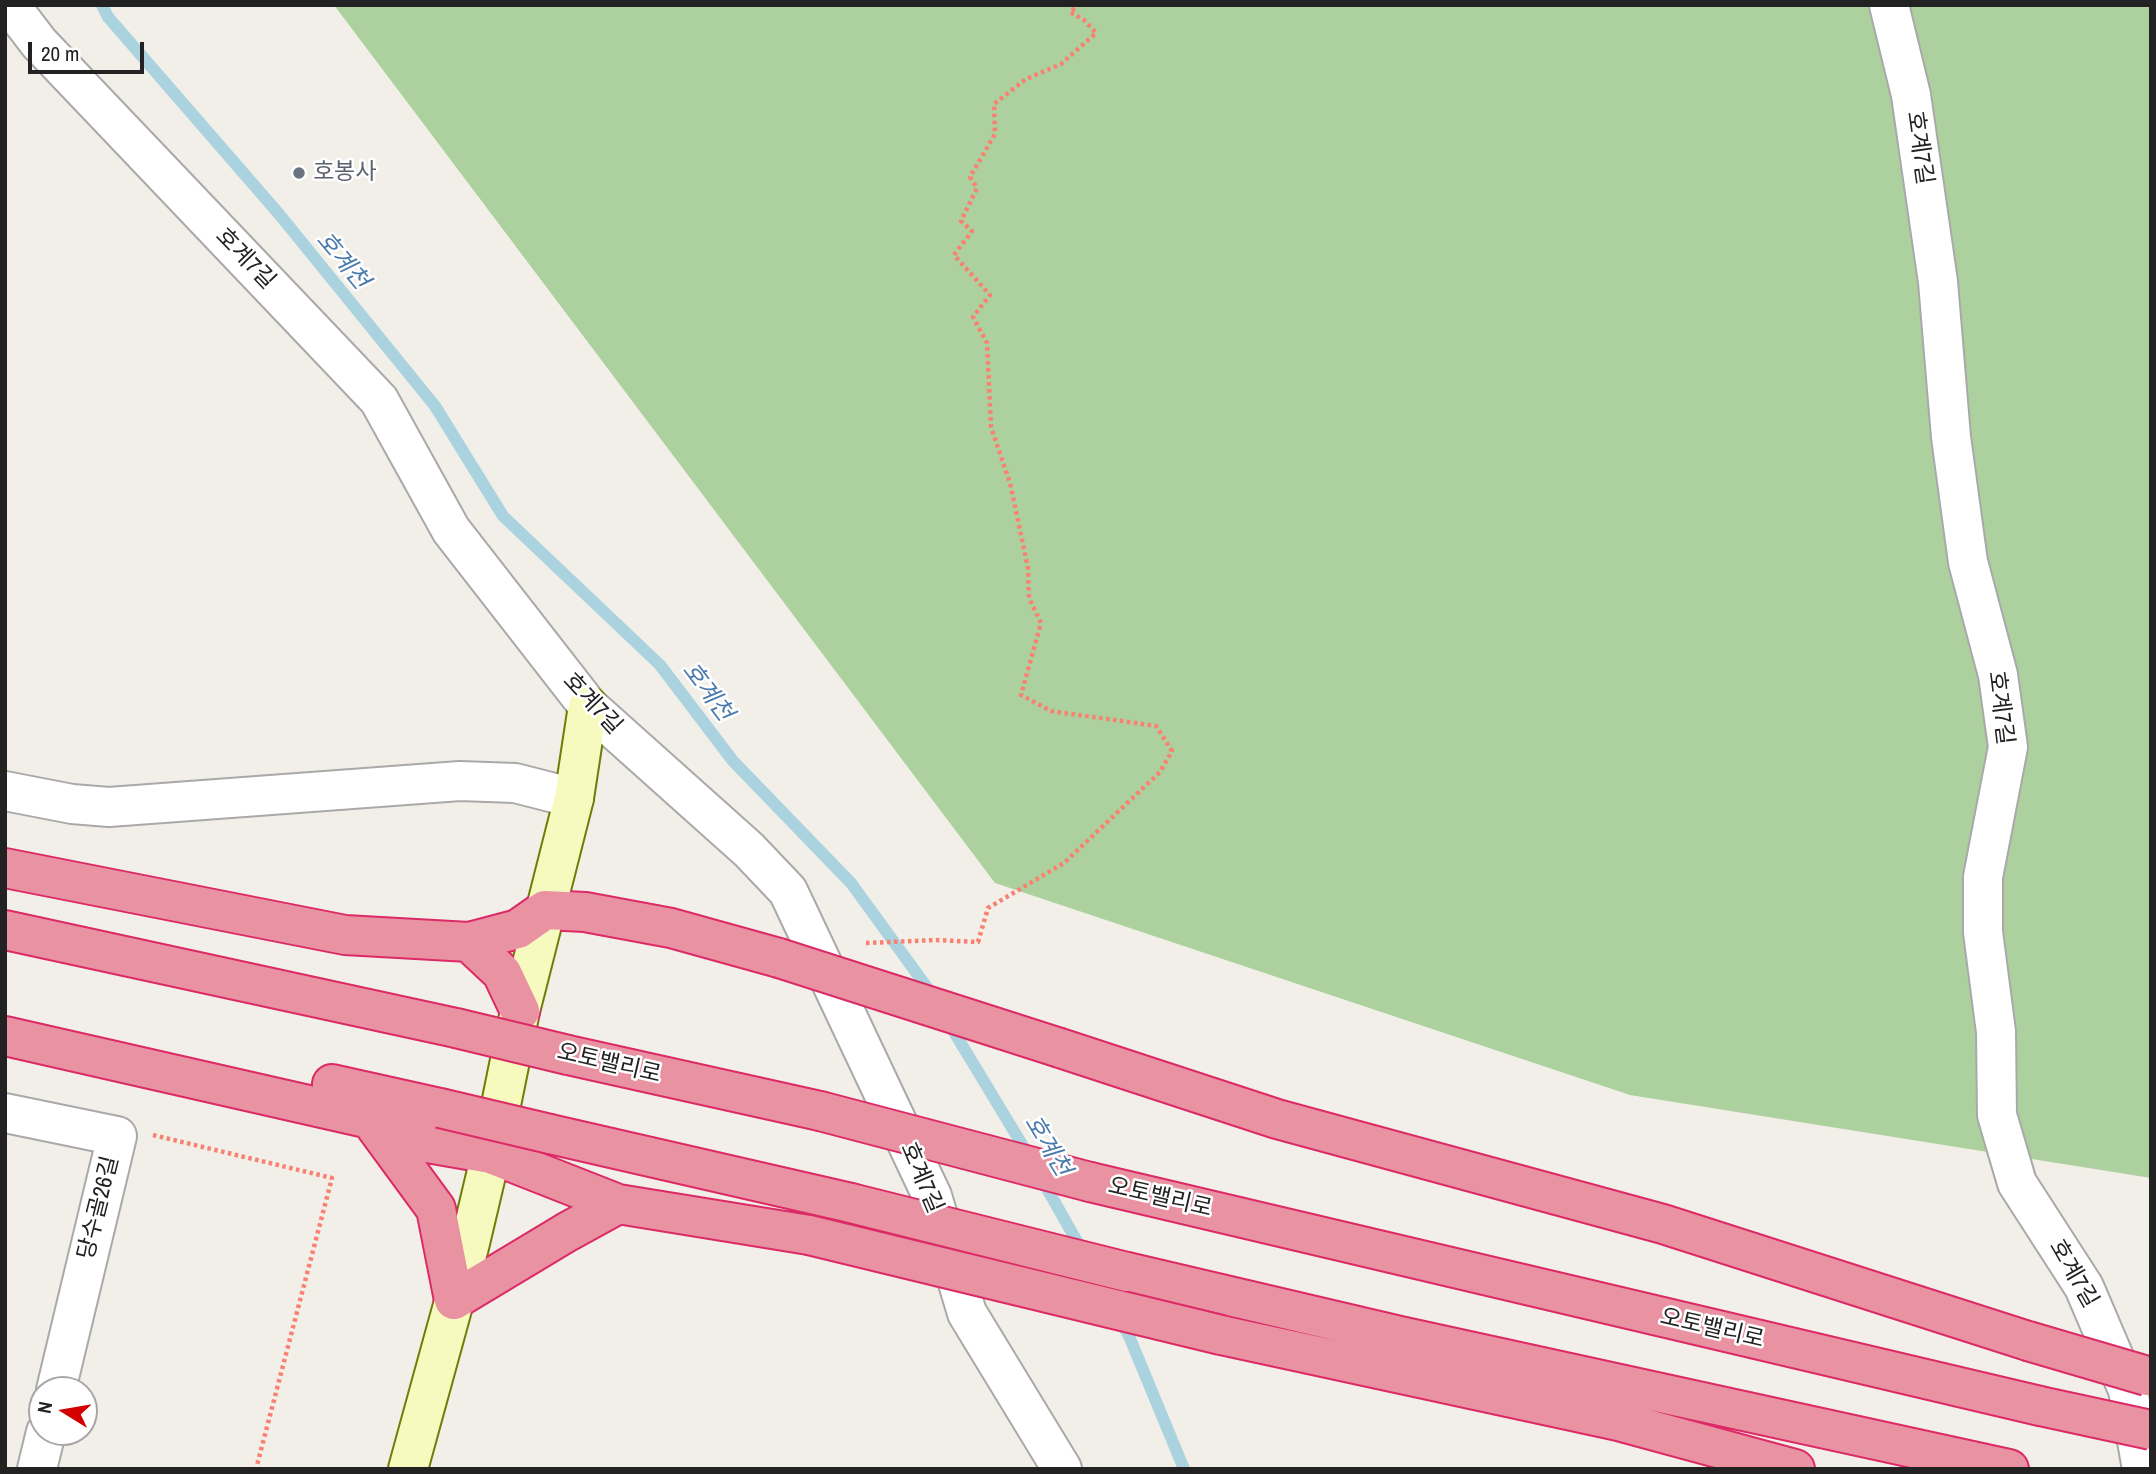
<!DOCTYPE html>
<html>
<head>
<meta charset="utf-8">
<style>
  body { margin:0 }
  #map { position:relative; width:2156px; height:1474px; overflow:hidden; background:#f2efe9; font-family:"Archivo Narrow",sans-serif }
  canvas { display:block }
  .frame { position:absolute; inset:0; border:7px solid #222; pointer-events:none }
  .north { position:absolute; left:28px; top:1376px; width:70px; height:70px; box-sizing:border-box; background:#fff; border:2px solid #a7a7a7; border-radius:50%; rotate:281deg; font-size:19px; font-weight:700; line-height:28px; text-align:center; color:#222 }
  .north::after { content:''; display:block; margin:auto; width:24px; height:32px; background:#d40000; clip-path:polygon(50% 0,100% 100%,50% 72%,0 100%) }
  .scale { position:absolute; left:28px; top:42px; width:116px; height:32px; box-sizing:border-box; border:4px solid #222; border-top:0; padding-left:9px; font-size:21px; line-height:24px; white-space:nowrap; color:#222; -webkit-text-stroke:5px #fff; paint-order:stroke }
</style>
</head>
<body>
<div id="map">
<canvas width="2156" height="1474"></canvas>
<div class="frame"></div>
<div class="north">N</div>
<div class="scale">20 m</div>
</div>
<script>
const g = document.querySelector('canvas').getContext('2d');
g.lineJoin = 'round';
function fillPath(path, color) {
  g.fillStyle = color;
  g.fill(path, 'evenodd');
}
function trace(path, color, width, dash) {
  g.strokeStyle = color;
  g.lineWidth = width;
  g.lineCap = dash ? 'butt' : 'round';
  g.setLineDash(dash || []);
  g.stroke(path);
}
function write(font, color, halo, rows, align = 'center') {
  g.font = font + ' "Archivo Narrow","Noto Sans KR",sans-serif';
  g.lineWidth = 5;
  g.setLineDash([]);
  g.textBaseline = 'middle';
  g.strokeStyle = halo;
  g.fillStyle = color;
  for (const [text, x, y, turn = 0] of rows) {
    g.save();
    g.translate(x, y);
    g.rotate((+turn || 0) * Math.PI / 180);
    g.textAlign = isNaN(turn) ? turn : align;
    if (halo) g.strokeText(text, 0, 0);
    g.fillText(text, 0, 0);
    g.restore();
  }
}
const forest = new Path2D(`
  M334,5H2151V1178L1630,1095L995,883Z`);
const stream = new Path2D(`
  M102,5L108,17L279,214L435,406L503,516L660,665L733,761L851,883L934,997
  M948,1022L1029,1156
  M1041,1178L1084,1254
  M1119,1319L1129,1336L1184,1469`);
const path = new Path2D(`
  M866,943L936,940L978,942L988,908L1064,863L1160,772L1172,751L1156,726L1051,711L1021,695L1041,623L1029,598L1028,568L1010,483L991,427L987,343L973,317L990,295L954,255L972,231L961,221L977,188L970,177L995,134L994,104L1026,79L1061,64L1096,33L1084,20L1070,12L1078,5
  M153,1135L332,1178L256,1469`);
const street = new Path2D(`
  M10,5L39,43L379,400L451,530L588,706L749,850L788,891L932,1196L967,1313L1062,1469
  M1889,5L1911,95L1938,282L1951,437L1968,562L1998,675L2008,747L1983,877V932L1996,1032L1997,1115L2017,1183L2084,1287L2128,1390L2142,1469
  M5,791L72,804L109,807L460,781L515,783L574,798
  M5,1113L117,1136L56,1390
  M37,1469L46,1432`);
const secondary = new Path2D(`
  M408,1469L469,1247L491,1154L520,1011L574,798L588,706`);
const highway = new Path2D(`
  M5,868L345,935L469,942L518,929L545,910L585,912L671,928L779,958
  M5,930L456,1028
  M469,942L502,973L520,1011
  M5,1036L370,1119L436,1209L454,1300L567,1232L618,1204L809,1235
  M1060,1048L1277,1119L1663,1224L2028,1341
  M568,1055L820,1111
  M332,1084L440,1108
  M372,1120L416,1141L491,1154L618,1204
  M550,1134L851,1203
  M1090,1182L2040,1406
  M1127,1272L1400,1336L2009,1469
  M1221,1335L1618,1421L1795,1469`);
const highwayBridge = new Path2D(`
  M779,958L1060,1048
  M456,1028L568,1055
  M440,1108L550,1134
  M820,1111L1090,1182
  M851,1203L1127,1272
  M809,1235L1221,1335
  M2028,1341L2147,1376
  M2040,1406L2151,1430`);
const markers = [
  [299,173,7,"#6b7280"]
];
const streetNames = [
  ["호계7길",1919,148,82],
  ["호계7길",245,259,46],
  ["호계7길",592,704,47],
  ["호계7길",2000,708,83],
  ["오토밸리로",609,1064,13],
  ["호계7길",921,1178,67],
  ["오토밸리로",1160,1198,13],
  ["당수골26길",99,1208,-76],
  ["호계7길",2073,1274,60],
  ["오토밸리로",1712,1329,13]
];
const worshipNames = [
  ["호봉사",313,173]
];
const waterNames = [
  ["호계천",342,261,50],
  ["호계천",707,692,53],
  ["호계천",1047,1146,59]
];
fillPath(forest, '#add19e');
trace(stream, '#aad3df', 12);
trace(street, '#a9a9a9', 42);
trace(secondary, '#707d05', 42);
trace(highway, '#dc2a67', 42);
trace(path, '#fa8072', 4.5, [3.5, 3.5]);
trace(street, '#fff', 38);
trace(secondary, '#f7fabf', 38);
trace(highway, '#e892a2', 38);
trace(highwayBridge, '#dc2a67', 42, []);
trace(highwayBridge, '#e892a2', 38);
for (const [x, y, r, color] of markers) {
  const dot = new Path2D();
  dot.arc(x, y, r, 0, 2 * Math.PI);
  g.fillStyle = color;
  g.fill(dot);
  trace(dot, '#fff', 2.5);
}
write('23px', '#222', '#fff', streetNames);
write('23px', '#5b616d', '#fff', worshipNames, 'left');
write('italic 24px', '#4a7aab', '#fff', waterNames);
</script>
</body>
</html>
